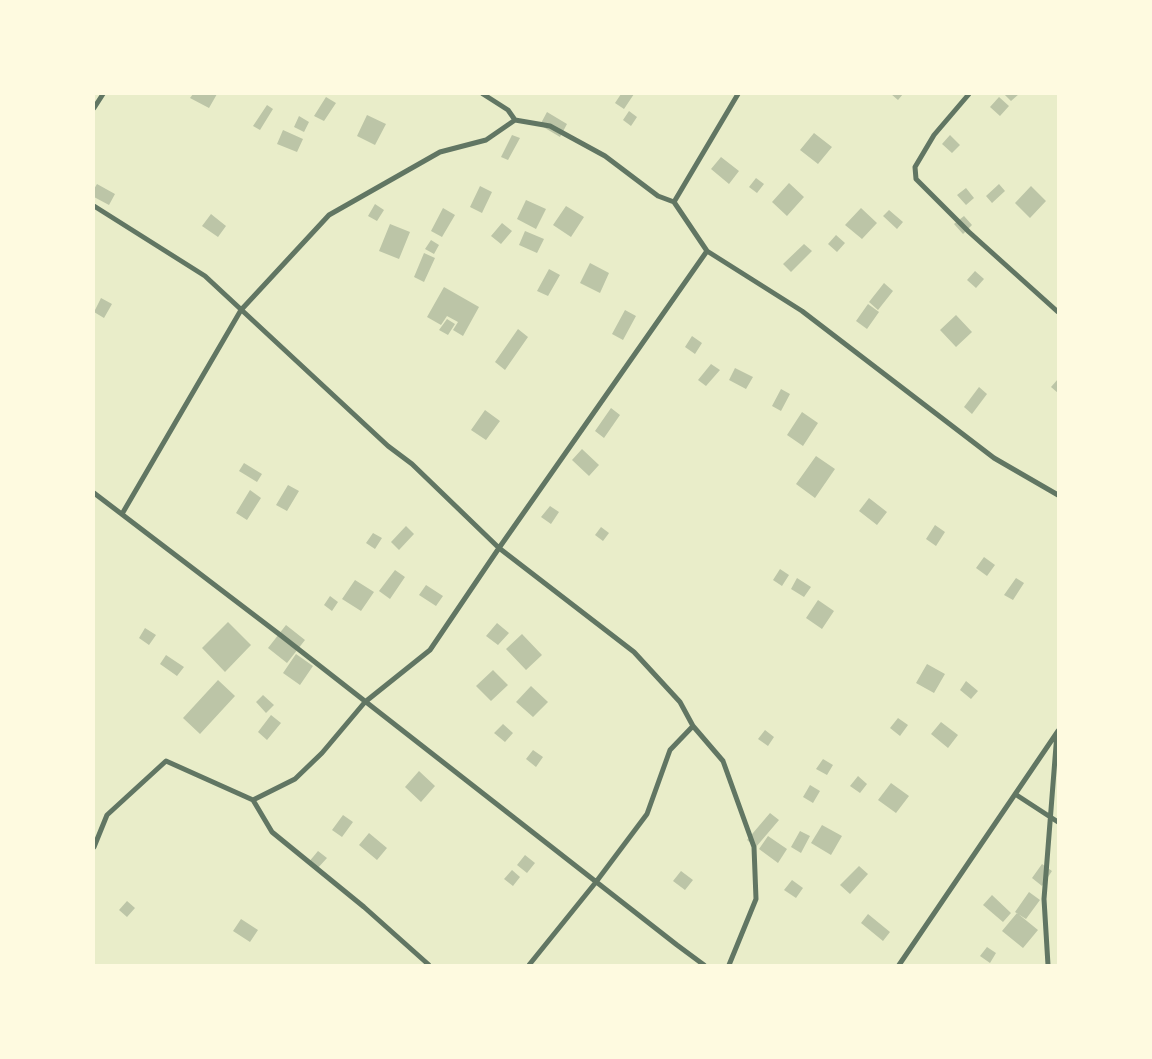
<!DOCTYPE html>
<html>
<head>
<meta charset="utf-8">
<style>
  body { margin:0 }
  #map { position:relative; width:1152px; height:1059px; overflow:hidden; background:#e9edc9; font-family:Overpass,sans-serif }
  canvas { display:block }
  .frame { position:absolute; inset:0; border:95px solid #fefae0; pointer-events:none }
</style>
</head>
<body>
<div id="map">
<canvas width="1152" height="1059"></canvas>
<div class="frame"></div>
</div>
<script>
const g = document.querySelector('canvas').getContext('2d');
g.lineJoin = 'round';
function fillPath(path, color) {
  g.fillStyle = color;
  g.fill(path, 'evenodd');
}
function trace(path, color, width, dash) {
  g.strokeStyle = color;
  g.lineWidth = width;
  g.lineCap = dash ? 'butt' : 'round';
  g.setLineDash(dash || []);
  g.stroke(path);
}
const building = new Path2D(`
  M193,94H217L209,108L190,98Z
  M621,94H634L624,109L615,103Z
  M891,94H903L898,100Z
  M1004,94H1019L1011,101Z
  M326,97L336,103L324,121L314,116Z
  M999,97L1009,106L1000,116L990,107Z
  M267,105L273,109L260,130L253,126Z
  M629,111L637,117L631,126L623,120Z
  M547,112L567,124L560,137L540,125Z
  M367,115L386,124L375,145L357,136Z
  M299,116L309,122L304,132L294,127Z
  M283,130L303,139L297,152L277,144Z
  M814,133L832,147L818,164L800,150Z
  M512,135L520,138L508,160L501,157Z
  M950,135L960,145L952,153L942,144Z
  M721,157L739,171L729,184L711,169Z
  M756,178L764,184L757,193L749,187Z
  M789,183L804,197L787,216L772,202Z
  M97,184L115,194L109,205L94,197V189Z
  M999,184L1005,191L992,203L986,196Z
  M480,186L492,192L482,213L470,207Z
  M1031,186L1046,201L1030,218L1015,203Z
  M966,188L974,198L966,205L957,195Z
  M526,200L546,209L536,229L517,219Z
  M375,204L384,210L377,221L368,216Z
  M566,206L584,217L571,237L553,225Z
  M443,208L455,215L442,237L431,231Z
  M861,208L877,223L862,239L845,225Z
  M889,210L903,222L897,229L883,216Z
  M211,214L226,226L218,237L202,226Z
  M964,216L972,225L963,234L954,224Z
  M502,223L512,231L501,244L491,236Z
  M390,224L410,232L399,259L379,251Z
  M525,231L544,239L537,253L519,245Z
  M836,235L845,243L837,252L828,244Z
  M431,240L439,245L434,254L425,249Z
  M804,244L812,251L791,272L783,264Z
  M424,253L435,258L424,282L414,277Z
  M590,263L609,273L600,293L580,283Z
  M549,269L560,275L548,296L537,291Z
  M975,271L984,279L976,288L967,280Z
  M884,283L893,291L878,310L869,302Z
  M444,287L479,307L463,336L453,330L458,322L447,316L441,325L427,317Z
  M101,298L112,304L104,318L94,312Z
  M868,304L879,312L867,329L856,321Z
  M625,310L636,316L623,340L612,334Z
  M956,315L972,332L956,347L940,330Z
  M447,319L455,324L448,335L439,330Z
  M518,329L528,337L505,370L495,362Z
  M692,336L702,343L695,354L685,347Z
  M711,364L720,370L706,386L698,380Z
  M735,368L753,377L746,389L729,380Z
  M1058,379V393L1051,387Z
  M979,387L987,394L972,414L964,407Z
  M781,389L790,394L781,411L772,406Z
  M611,408L620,415L604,438L595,431Z
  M485,410L500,421L486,440L471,430Z
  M802,412L818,423L803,446L787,435Z
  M582,449L599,465L589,476L572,460Z
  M816,456L835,469L815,498L796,484Z
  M244,463L262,474L257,482L239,471Z
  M288,485L299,491L287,511L276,505Z
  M250,490L261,498L247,520L236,513Z
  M869,498L887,512L877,525L859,511Z
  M550,506L559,512L551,524L541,517Z
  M935,525L945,532L936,546L926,539Z
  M406,526L414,534L399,550L391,542Z
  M601,527L609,533L603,541L595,535Z
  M373,533L382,538L375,549L366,543Z
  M984,557L995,565L987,576L976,568Z
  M780,569L789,575L782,586L773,580Z
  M395,570L405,577L390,599L379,591Z
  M797,578L811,587L804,597L791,589Z
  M1016,578L1024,583L1013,600L1004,595Z
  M355,580L374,592L361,611L342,599Z
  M426,585L443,596L436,606L419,595Z
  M330,596L338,602L332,611L324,605Z
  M818,600L834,611L822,629L806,618Z
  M228,622L251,645L225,672L202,648Z
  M497,623L509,633L498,645L486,636Z
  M286,625L305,640L287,663L268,648Z
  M145,628L156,635L149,645L139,638Z
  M522,634L542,655L526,670L506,649Z
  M296,654L313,666L300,685L283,673Z
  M166,655L184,667L177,676L160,664Z
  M927,664L945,674L934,693L916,683Z
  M493,670L508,685L491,701L476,686Z
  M218,680L235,696L200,734L183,718Z
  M966,681L978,691L971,699L960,690Z
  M531,686L548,702L533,717L516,702Z
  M263,695L274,705L266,713L256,702Z
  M271,715L281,723L267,740L258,732Z
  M898,718L908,725L900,736L890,728Z
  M941,722L958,735L948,748L931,734Z
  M503,724L513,733L505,742L494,733Z
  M765,730L774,737L768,746L758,739Z
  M533,750L543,757L536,767L526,759Z
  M823,759L833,765L827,775L816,769Z
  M419,771L435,786L421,802L405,787Z
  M858,776L867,784L860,793L850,786Z
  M891,783L909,796L896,813L878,800Z
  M810,785L820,791L813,803L803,797Z
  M770,813L779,820L756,847L747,840Z
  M343,815L353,822L342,837L332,830Z
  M822,825L842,836L831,855L811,843Z
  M800,831L810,836L801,853L791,847Z
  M369,833L387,848L377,860L359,845Z
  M768,836L787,849L778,863L759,849Z
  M318,851L327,858L316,870L308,863Z
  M525,855L535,863L527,873L517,865Z
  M1042,864L1052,871L1042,886L1032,878Z
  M859,866L868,874L850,894L840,885Z
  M512,870L520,877L513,886L504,879Z
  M681,871L693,880L685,890L673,881Z
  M792,880L803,888L796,898L784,890Z
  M1029,892L1040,900L1026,919L1015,912Z
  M992,895L1011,913L1003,922L983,905Z
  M127,901L135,908L127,917L119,910Z
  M1017,913L1038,930L1023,948L1002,931Z
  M868,914L890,932L883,941L861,923Z
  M241,919L258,930L250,942L233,931Z
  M987,947L996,953L990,963L980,956Z`);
const minor = new Path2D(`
  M483,94L508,110L515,120L550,126L605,156L658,196L674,202L707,251L802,311L994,458L1058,495
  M969,94L934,135L915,167L916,179L969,232L1058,312
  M94,108L103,94
  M674,202L738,94
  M94,206L205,276L388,446L412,464L499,548L634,652L680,702L693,726L723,761L754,847L756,899L729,965
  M94,493L279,634L677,945L704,965
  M122,514L241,310L329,215L440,152L486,140L515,120
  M1015,794L1058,822
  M253,800L295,779L322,753L365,702L430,650L499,548L707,251
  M94,847L107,815L166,761L253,800L272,832L364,907L429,965
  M529,965L596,882L647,814L670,750L693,726
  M899,965L1058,731
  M1048,965L1044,899L1057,733`);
fillPath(building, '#bcc5a7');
trace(minor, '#617663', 5);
</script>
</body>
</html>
